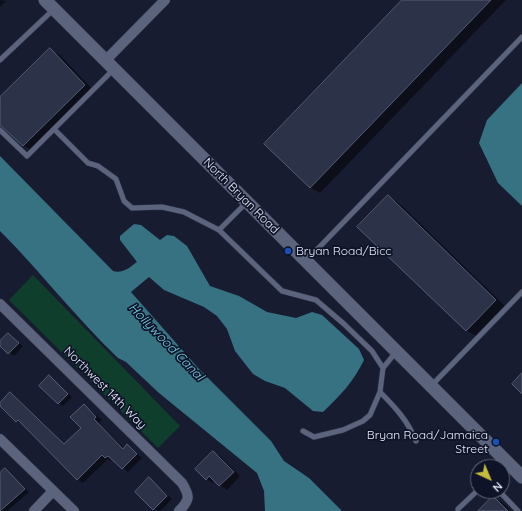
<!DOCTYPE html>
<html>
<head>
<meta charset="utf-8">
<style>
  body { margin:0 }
  #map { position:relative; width:522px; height:511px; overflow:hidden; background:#171c31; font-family:Quicksand,sans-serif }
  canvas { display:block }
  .north { position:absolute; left:470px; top:459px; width:40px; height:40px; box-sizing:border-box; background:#0e1327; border:1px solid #656a7c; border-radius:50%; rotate:136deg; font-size:11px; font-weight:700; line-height:16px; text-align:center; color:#e8edfb }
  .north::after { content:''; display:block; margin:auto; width:14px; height:18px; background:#c6bc3c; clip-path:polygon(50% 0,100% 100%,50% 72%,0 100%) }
</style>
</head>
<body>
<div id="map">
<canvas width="522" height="511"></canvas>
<div class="north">N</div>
</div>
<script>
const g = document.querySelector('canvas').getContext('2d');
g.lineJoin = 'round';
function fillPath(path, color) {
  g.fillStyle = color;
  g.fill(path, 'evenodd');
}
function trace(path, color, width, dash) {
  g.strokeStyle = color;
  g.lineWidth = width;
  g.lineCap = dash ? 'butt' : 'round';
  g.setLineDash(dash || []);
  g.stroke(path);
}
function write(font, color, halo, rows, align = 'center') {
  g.font = font + ' Quicksand,sans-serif';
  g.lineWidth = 3.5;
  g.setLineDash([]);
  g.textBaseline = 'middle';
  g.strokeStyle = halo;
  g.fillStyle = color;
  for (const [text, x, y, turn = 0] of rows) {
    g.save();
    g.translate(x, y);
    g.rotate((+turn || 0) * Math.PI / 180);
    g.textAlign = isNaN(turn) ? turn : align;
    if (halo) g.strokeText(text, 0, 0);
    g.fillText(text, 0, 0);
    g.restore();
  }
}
const green = new Path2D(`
  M33,275L180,426L158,448L9,300Z`);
const water = new Path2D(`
  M522,83V206L498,183L479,143L487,120Z
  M0,156L113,271C123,274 130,267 137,262L120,240V236L134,224L141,225L160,240L167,235L174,236L187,246L210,286L239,296L267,312L296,318L312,312L322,315L359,349L364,360C354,381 340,396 323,412L313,411L285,388L265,381L253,374L235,351L227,329L217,316L204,307L164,290L149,277L131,292L199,369L271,441L284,461L309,478L342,511H265L264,491L257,473L159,393L126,362L118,358C76,318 41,272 0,231Z`);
const shadow = new Path2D(`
  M0,0L6,1L0,7Z
  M403,0H506L320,193L311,188L265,144Z
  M50,50L60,55L94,91L33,151L23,145L0,123V99Z
  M388,197L398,202L505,306L476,336L466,330Z
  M8,334L23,346L14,356L0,345Z
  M49,376L72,397L63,406L58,403Z
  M10,394L16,397L65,444L82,428L84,405L102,420L99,423L125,449L128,446L142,458L128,472L113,459L111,461L108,459L83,483L78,480L23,424L17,421L0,404Z
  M213,452L220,456L240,476L227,490L215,481L213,483L206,479Z
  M5,470L29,492L7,511H0V474Z
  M149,479L172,499L160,511L154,509L136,492Z
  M493,497L503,503L511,511H480Z`);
const building = new Path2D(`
  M402,0H491L310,188L264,144Z
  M50,48L85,85L23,146L0,125V97Z
  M388,195L496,300L466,331L357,227Z
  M8,333L19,343L8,354L0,346V341Z
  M522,373V394L512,384Z
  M49,375L68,394L58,404L39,386Z
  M10,392L64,444L81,428L70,417L84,404L96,417L94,419L123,449L127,444L137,454L122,469L108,456L105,458L102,455L77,480L18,420L16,422L0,406V403Z
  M213,451L234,472L219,486L209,476L206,480L195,469Z
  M5,468L25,489L0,511V473Z
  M149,477L167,496L153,510L135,492Z
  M493,496L508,511H478Z`);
const service = new Path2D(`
  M0,60L53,10
  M54,129L88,163L98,166L116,179L124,201L132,208L162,207L184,212L219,230
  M0,130L27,156L114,69
  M247,202L219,230L282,291L316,300L344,324L372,351L383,368
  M306,261L522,37
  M431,386L522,292
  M380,392C395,407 408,421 416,441
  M303,431L314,437L343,430L363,421L370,415L380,392L383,368L396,352
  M499,491L518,511
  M458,509L478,490`);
const minor = new Path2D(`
  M106,60L165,0
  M0,304L182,483C190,496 190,500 179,511
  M0,439L74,511
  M34,511L53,491`);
const tertiary = new Path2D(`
  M45,0L522,477`);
const markers = [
  [288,251,4,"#1a4fb4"],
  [496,442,4,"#1a4fb4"]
];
const streetNames = [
  ["North Bryan Road",241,196,45],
  ["Northwest 14th Way",105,388,45]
];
const poiNames = [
  ["Bryan Road/Bicc",296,251],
  ["Bryan Road/Jamaica",488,435,"right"],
  ["Street",488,449,"right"]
];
const waterNames = [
  ["Hollywood Canal",166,342,46]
];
fillPath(green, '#103e2c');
fillPath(water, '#367282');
fillPath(shadow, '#0007');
fillPath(building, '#2c3349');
trace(building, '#555c75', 1);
trace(service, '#323445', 6);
trace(minor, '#323445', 11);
trace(tertiary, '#323445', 14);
trace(service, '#5c637c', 5);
trace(minor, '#5c637c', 10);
trace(tertiary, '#5c637c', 13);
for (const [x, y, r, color] of markers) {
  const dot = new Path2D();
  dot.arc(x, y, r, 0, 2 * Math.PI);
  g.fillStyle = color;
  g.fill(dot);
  trace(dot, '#0e1327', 1.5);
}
write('12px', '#e8edfb', '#0e1327', streetNames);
write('12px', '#e8edfb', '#0e1327', poiNames, 'left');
write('italic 13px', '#73d1eb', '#0e1327', waterNames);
</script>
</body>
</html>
